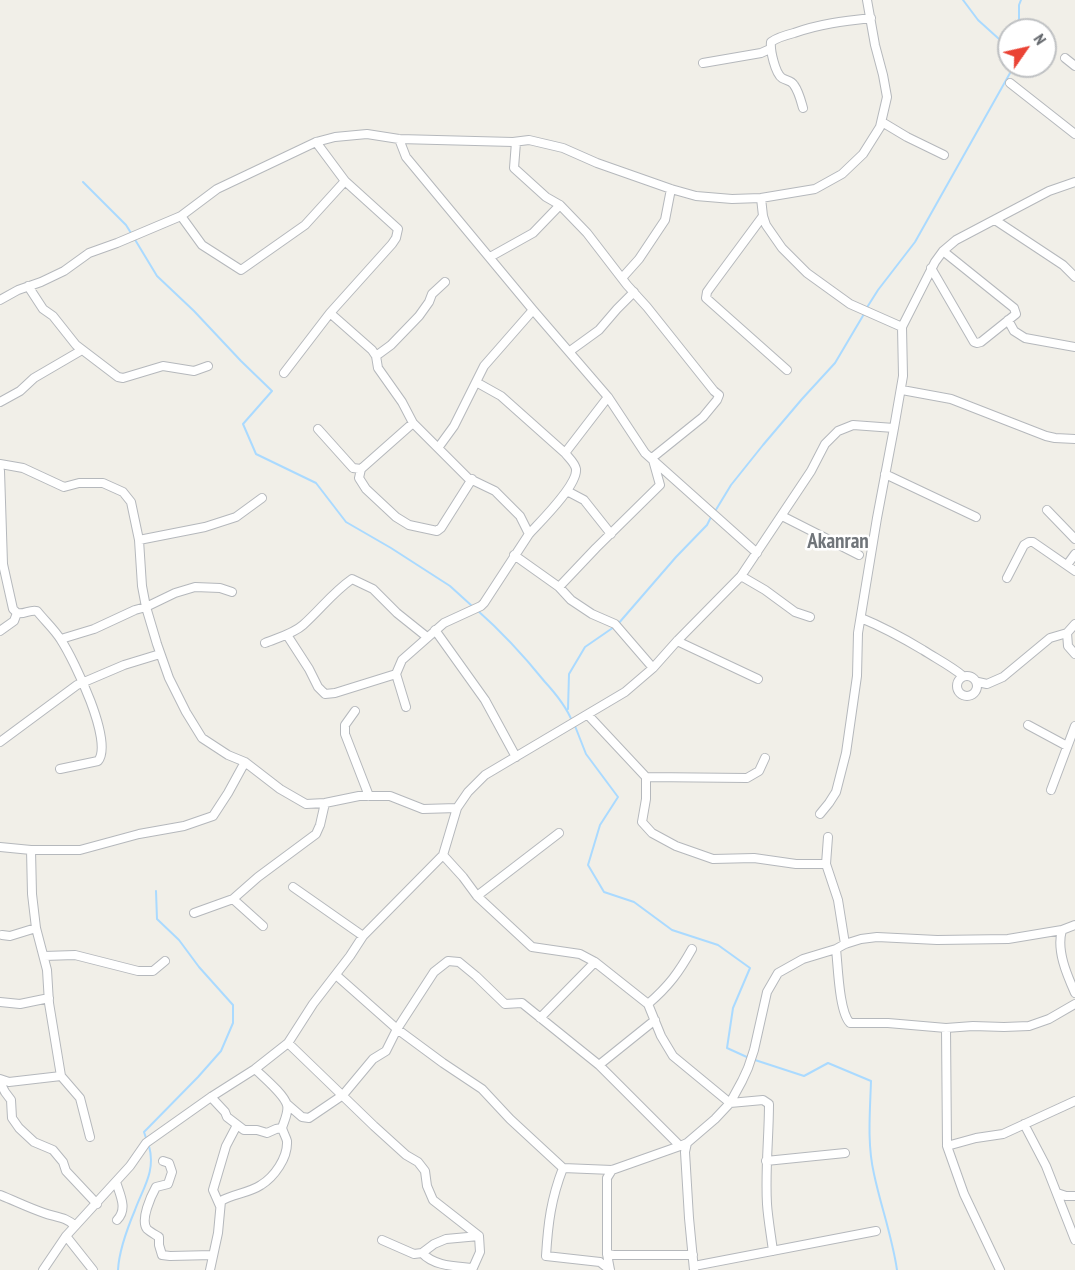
<!DOCTYPE html>
<html>
<head>
<meta charset="utf-8">
<style>
  body { margin:0 }
  #map { position:relative; width:1075px; height:1270px; overflow:hidden; background:#f1efe8; font-family:"PT Sans Narrow",sans-serif }
  canvas { display:block }
  .north { position:absolute; left:997px; top:18px; width:60px; height:60px; box-sizing:border-box; background:#fff; border:2px solid #bfc1c3; border-radius:50%; rotate:56deg; font-size:16px; font-weight:700; line-height:24px; text-align:center; color:#5f6368 }
  .north::after { content:''; display:block; margin:auto; width:21px; height:27px; background:#ea4335; clip-path:polygon(50% 0,100% 100%,50% 72%,0 100%) }
</style>
</head>
<body>
<div id="map">
<canvas width="1075" height="1270"></canvas>
<div class="north">N</div>
</div>
<script>
const g = document.querySelector('canvas').getContext('2d');
g.lineJoin = 'round';
function trace(path, color, width, dash) {
  g.strokeStyle = color;
  g.lineWidth = width;
  g.lineCap = dash ? 'butt' : 'round';
  g.setLineDash(dash || []);
  g.stroke(path);
}
function write(font, color, halo, rows, align = 'center') {
  g.font = font + ' "PT Sans Narrow",sans-serif';
  g.lineWidth = 5;
  g.setLineDash([]);
  g.textBaseline = 'middle';
  g.strokeStyle = halo;
  g.fillStyle = color;
  for (const [text, x, y, turn = 0] of rows) {
    g.save();
    g.translate(x, y);
    g.rotate((+turn || 0) * Math.PI / 180);
    g.textAlign = isNaN(turn) ? turn : align;
    if (halo) g.strokeText(text, 0, 0);
    g.fillText(text, 0, 0);
    g.restore();
  }
}
const stream = new Path2D(`
  M963,0L978,20L1009,48
  M1019,30V5L1021,0
  M83,182L126,225L131,233
  M134,238L157,276L194,311L241,361L272,391L243,424L256,454L316,483L346,522L391,548L450,586L472,606
  M866,309L878,290L915,242L1014,66
  M714,513L731,485L763,445L802,399L835,363L864,314
  M477,610C502,632 524,656 545,682C556,694 566,706 572,721
  M618,624L676,557L707,525L711,517
  M568,709L569,674L585,647L614,627
  M575,726L586,754L618,797L600,825L588,865L604,892L634,902L672,930L718,945L750,968L733,1008L727,1048L749,1058
  M755,1060L804,1076L828,1063L871,1081C870,1112 867,1144 874,1174C881,1207 892,1236 897,1270
  M147,1141L144,1132L198,1077L221,1051L233,1023V1005L199,967L179,940L157,919L156,891
  M118,1270C119,1250 127,1229 135,1210C143,1188 156,1171 149,1146`);
const street = new Path2D(`
  M1065,58L1075,66
  M703,63L761,53L770,49
  M1010,83L1075,134
  M803,108C801,101 799,92 794,85C791,80 787,81 782,78C775,73 770,50 771,42C778,37 786,35 794,33C819,24 844,21 871,18
  M882,122L907,137L944,155
  M399,139L406,157L533,310L608,397L645,453L757,553
  M516,142L514,168L546,197L560,205L587,233L627,285L647,307L714,391L719,395L717,400L703,417L652,458
  M761,198L763,216L766,225L782,248L807,273L850,304L902,327
  M181,216L202,245L241,270L305,225L345,181
  M763,216L712,285L707,292L706,298L787,370
  M995,220L1063,265L1075,277
  M490,257L533,233L560,205
  M931,268L974,342L977,343L981,342L1016,314L1014,308L943,251
  M622,278L639,259L665,220L671,189
  M28,286L43,309L53,316L76,345L118,377L123,378L163,366L194,371L208,366
  M0,300L18,290L41,282L64,271L89,253L117,243L181,216L217,189L316,142L335,137L367,134L399,139L513,142L529,140L563,148L597,163L671,189L696,196L732,199L761,198L815,189L842,174L863,154L880,127L887,97L883,75L875,45L867,0
  M330,313L372,350L376,356L378,368L402,402L413,423L468,478L495,491L520,516L529,534L484,603L481,606L444,623L402,660L396,674L406,707
  M1008,320L1014,331L1025,338L1075,347
  M570,351L599,330L617,309L634,292
  M376,356L391,345L419,316L429,302L432,294L445,282
  M284,373L330,313L392,244L396,238L398,229L345,181L316,142
  M476,382L501,396L565,453
  M902,390L951,399L1046,436L1055,438L1075,439
  M0,402L20,391L34,378L82,350
  M318,429L353,468L361,469L359,478L366,489L396,517L409,525L437,531L441,528L472,479
  M438,448L454,426L484,366L533,310
  M0,464L23,468L64,487L79,483H103L123,492L131,502L139,540L142,586L146,607L157,644L169,678L186,712L202,738L228,755L245,762L280,789L306,804L325,803L359,796H390L423,809L457,808
  M361,469L413,423
  M0,471L3,564L13,609L17,613
  M885,474L976,517
  M567,491L584,500L611,534
  M1047,510L1075,539
  M782,516L859,555
  M529,534C540,522 578,485 576,469C575,463 569,458 565,453L608,397
  M139,540L205,527L236,517L262,498
  M514,555L559,587L571,600L592,614L615,624L653,668
  M1067,565L1075,554
  M741,576L765,590L795,612L810,617
  M1007,578L1024,545L1029,542H1033L1075,571
  M559,587L596,548L660,485L653,460
  M17,613C24,615 30,609 37,611C45,621 55,630 61,640C74,660 114,742 98,761L60,769
  M861,618C883,627 903,638 923,650C937,659 951,666 963,676
  M1075,624L1067,633L1068,646L1075,654
  M435,630L485,700L516,757
  M0,631L14,621L17,613
  M287,635L309,669L318,687L325,694L335,693L396,674
  M61,639L94,629L135,610L146,607L175,593L195,587L220,588L232,592
  M677,641L758,679
  M265,643C277,638 293,634 303,625C321,609 332,593 352,579L373,589L397,613L427,637
  M957 686a10 10 0 1 1 20 0a10 10 0 1 1-20 0Z
  M978,682L987,684L1003,677L1050,638L1067,633
  M355,711L345,725V734L369,796
  M588,715L646,777V799L642,822L652,833L676,846L713,859L754,858L796,864H826
  M1028,725L1067,746
  M0,742L77,685L124,665L160,654
  M646,777L747,778L759,771L765,758
  M1051,790L1075,726
  M820,814L829,803L836,792L846,753L857,676L858,633L877,518L894,428
  M828,837L826,864L838,900L845,944
  M0,847L31,850H80L139,834L184,826L213,816L228,793L245,762
  M31,850L32,894L36,928L47,970L49,1003L61,1076L80,1098L90,1137
  M443,855L463,877L477,896L532,947L580,954L595,962L648,1004L661,1036L673,1056L730,1103L763,1100L769,1104C769,1137 765,1170 767,1204C768,1219 771,1235 773,1251
  M293,887L363,936
  M477,896L559,833
  M233,899L263,926
  M194,913L233,899L258,877L316,834L320,825L325,803
  M1062,930C1056,950 1067,975 1075,993
  M2,935L10,936L36,928
  M836,949C838,966 839,1012 850,1023H888L946,1028L973,1026L1004,1027L1029,1026L1049,1019L1075,1004
  M44,956L75,955L138,971H153L165,961
  M336,975L397,1029L443,1063L482,1089L510,1119L563,1168L612,1170L680,1146
  M0,1002L20,1004L49,998
  M648,1004C669,986 679,972 692,949
  M540,1018L595,962
  M946,1028L947,1146L964,1194L1000,1270
  M288,1043L374,1126L406,1155L418,1162L425,1171L427,1186L433,1200L479,1236L480,1252L472,1270
  M599,1065L655,1020
  M0,1079L9,1082L61,1076
  M0,1082L5,1092L11,1100L12,1118L19,1128L34,1142L53,1150L63,1162L66,1171L97,1204
  M211,1097L225,1112L227,1117L244,1130H257L267,1133L276,1129L282,1128
  M287,1104L302,1117L309,1118L343,1095L373,1059L386,1051L397,1029L434,972L448,961L459,962L476,976L505,1004L522,1003L599,1065L680,1146L687,1143
  M1024,1124L1046,1166L1075,1240
  M947,1146L976,1138L1003,1134L1075,1101
  M163,1161L169,1163L172,1172L168,1184L156,1187C151,1196 140,1220 147,1229C150,1232 156,1235 159,1237V1245L162,1255L170,1256L213,1255
  M766,1161L845,1153
  M563,1168C551,1199 548,1223 546,1256L600,1262L610,1270
  M116,1182C120,1195 128,1209 117,1220
  M1057,1193L1066,1196H1075
  M0,1195C15,1201 29,1208 44,1213C55,1217 67,1217 75,1226
  M220,1206L213,1190L226,1146L237,1125
  M66,1236L93,1270
  M382,1240L414,1254L422,1253L434,1244L446,1239L479,1236
  M422,1253C434,1266 454,1266 472,1268
  M607,1254L614,1255H693
  M694,1266L876,1231
  M43,1270L66,1236L130,1166L146,1143L211,1097L255,1069L288,1043L313,1004L350,956L363,936L443,855L457,808L468,792L485,775L625,692L653,668L677,641L741,576L811,471L825,444L838,431L853,425L894,428L903,376L902,327L935,262L943,251L956,240L1049,191L1075,182
  M210,1270L218,1233L221,1201C233,1194 249,1193 261,1185C274,1177 288,1158 287,1141C286,1137 283,1132 282,1128C284,1121 289,1112 287,1105C284,1094 263,1077 255,1069
  M610,1270L607,1254V1178L612,1170
  M694,1270L689,1218L685,1152L687,1143L715,1119L730,1103L742,1081L748,1068L754,1050L767,992L778,973L803,959L836,949L845,944L861,939L877,937L937,940L1008,939L1062,930L1075,925`);
const quarterNames = [
  ["Akanran",838,542]
];
trace(stream, '#aadaff', 2);
trace(street, '#b5b8bc', 10);
trace(street, '#fff', 8);
write('bold 21px', '#70757a', '#fff', quarterNames);
</script>
</body>
</html>
